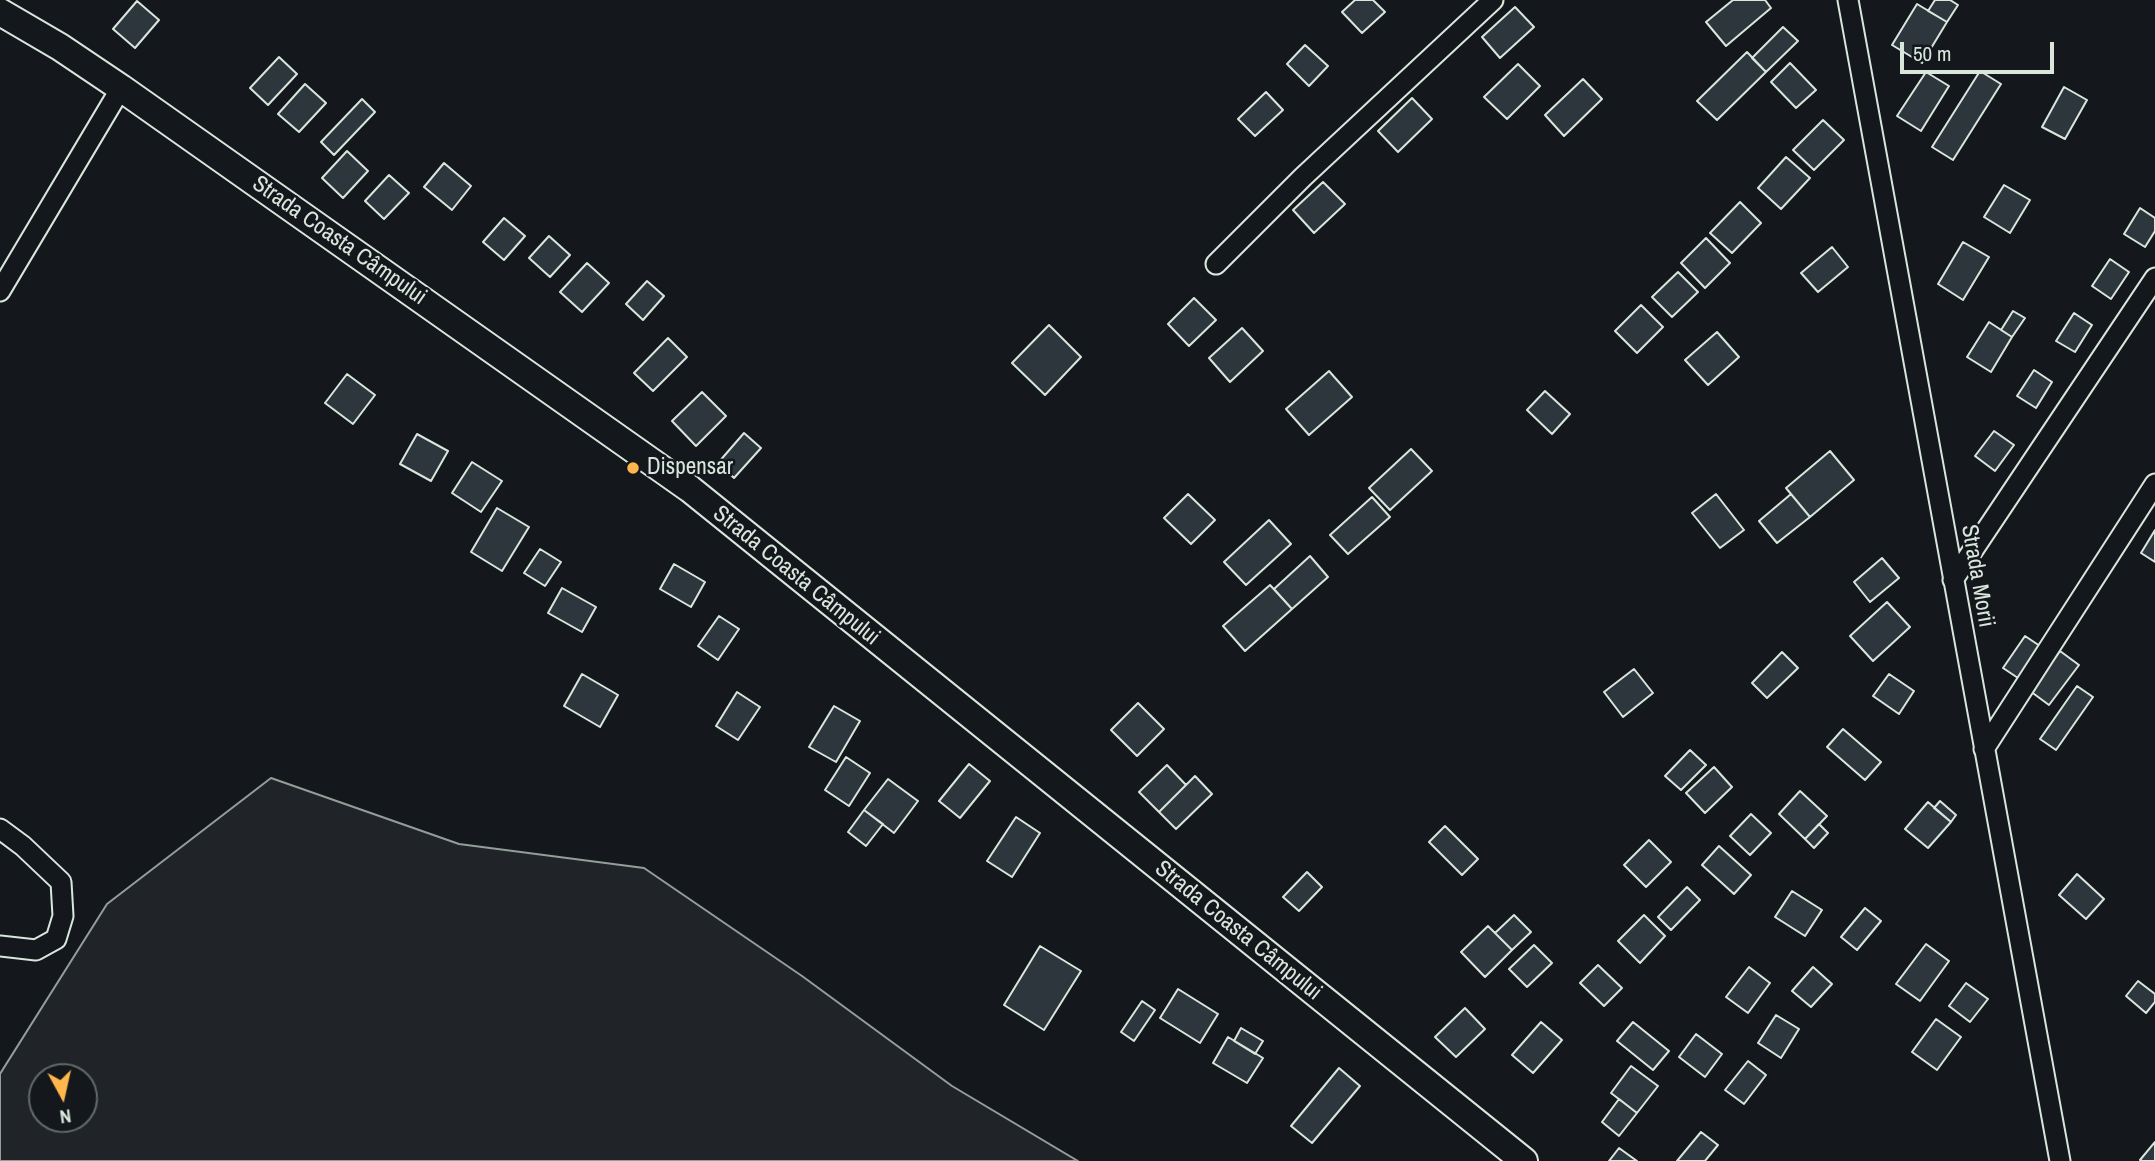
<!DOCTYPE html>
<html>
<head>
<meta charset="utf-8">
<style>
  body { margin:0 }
  #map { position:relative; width:2155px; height:1161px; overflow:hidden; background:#14181c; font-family:"Archivo Narrow",sans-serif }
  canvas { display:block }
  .north { position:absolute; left:28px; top:1063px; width:70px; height:70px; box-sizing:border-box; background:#14181c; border:2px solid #626a69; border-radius:50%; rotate:172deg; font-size:19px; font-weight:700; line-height:28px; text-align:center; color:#d8e6dc }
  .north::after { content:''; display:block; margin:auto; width:24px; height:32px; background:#ffb74d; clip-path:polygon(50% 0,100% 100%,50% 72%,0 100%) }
  .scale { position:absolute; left:1900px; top:42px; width:154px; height:32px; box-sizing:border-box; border:4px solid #d8e6dc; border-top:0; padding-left:9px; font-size:21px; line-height:24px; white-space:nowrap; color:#d8e6dc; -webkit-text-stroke:5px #14181c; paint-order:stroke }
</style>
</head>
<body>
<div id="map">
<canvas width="2155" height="1161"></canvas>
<div class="north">N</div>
<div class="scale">50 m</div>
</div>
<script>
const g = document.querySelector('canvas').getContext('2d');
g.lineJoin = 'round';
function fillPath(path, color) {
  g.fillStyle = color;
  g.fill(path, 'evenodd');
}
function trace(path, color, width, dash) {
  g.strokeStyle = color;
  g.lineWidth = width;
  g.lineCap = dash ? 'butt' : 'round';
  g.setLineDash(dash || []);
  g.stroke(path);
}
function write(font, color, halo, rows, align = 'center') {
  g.font = font + ' "Archivo Narrow",sans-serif';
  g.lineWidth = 5;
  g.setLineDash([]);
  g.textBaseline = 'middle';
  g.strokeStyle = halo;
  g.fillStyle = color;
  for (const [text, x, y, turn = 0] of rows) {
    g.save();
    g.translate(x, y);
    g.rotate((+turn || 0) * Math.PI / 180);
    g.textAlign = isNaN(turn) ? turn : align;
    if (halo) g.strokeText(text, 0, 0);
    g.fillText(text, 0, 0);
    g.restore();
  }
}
const green = new Path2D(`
  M271,778L459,844L644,868L802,976L952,1086L1078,1161H0V1074L107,904ZM42,1077H84V1119H42Z`);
const building = new Path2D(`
  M1355,0H1373L1385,12L1362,33L1342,12Z
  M1733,0H1765L1771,8L1726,46L1706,22Z
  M1935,0H1950L1958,5L1947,22L1928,11Z
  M137,1L159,20L135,48L113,29Z
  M1917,4L1947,22L1922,63L1892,45Z
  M1515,7L1534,27L1500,58L1482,37Z
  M1783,27L1798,41L1766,72L1752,58Z
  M1305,45L1328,66L1309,86L1287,64Z
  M1747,52L1766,72L1717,120L1697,101Z
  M279,57L297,74L268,105L250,88Z
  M1790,63L1816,90L1796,108L1771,82Z
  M1518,64L1540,86L1507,119L1484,97Z
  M1980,71L2001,84L1953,160L1932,147Z
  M1926,72L1949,86L1921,131L1897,116Z
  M1583,79L1602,99L1564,136L1545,115Z
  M305,84L326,103L299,132L278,114Z
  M2064,87L2087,100L2065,139L2042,127Z
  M1266,92L1283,110L1255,136L1238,119Z
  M1412,98L1432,119L1398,152L1378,131Z
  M362,99L375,112L334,155L321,142Z
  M1823,120L1844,140L1814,170L1793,150Z
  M347,151L368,171L343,198L322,178Z
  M1786,157L1810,178L1781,209L1758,188Z
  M444,163L471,186L452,210L424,187Z
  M389,175L409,193L384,219L365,201Z
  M1323,182L1345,204L1314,233L1293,210Z
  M2004,185L2030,200L2010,233L1984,217Z
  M1740,202L1761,223L1732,253L1710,233Z
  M2140,208L2155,218V231L2145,247L2124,234Z
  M504,218L525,236L504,260L483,242Z
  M549,236L570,255L550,277L529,258Z
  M1706,238L1730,263L1705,288L1681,263Z
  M1963,242L1989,257L1963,300L1938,284Z
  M1832,247L1848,267L1818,292L1801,273Z
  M2110,259L2129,272L2111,299L2092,286Z
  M587,263L609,283L582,312L560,292Z
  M1678,272L1698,292L1672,317L1652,297Z
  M647,281L664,296L643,320L626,304Z
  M1194,298L1216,320L1189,346L1168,324Z
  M1641,305L1663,327L1637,353L1615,331Z
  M2013,311L2025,318L2012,337L2001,330Z
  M2074,313L2092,325L2075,352L2056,341Z
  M1989,322L2012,337L1991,372L1967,357Z
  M1049,325L1081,357L1045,395L1012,363Z
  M1242,328L1263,351L1230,382L1209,358Z
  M1717,332L1739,357L1708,385L1685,360Z
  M668,338L687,357L653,391L634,373Z
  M2034,370L2052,382L2036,408L2017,396Z
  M1329,371L1352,397L1309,435L1286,409Z
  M347,374L375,395L353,424L325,403Z
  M1545,391L1570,414L1552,434L1527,410Z
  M702,392L726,416L696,446L672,421Z
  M1994,431L2014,445L1995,471L1975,456Z
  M744,433L761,448L734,478L718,463Z
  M417,434L448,451L431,481L400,464Z
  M1411,449L1432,471L1390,510L1369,488Z
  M1830,451L1854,480L1810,517L1786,488Z
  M472,462L502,481L481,512L452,493Z
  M1188,494L1215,520L1191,544L1164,518Z
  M1716,494L1744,530L1720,548L1692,513Z
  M1791,494L1810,517L1777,543L1759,521Z
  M1372,497L1390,517L1348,554L1330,535Z
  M497,508L529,527L502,571L471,552Z
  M1269,520L1291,544L1246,585L1224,562Z
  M2155,530V562L2141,553Z
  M540,549L561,562L545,586L524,573Z
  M1310,556L1328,577L1292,609L1274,589Z
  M1882,558L1899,578L1870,602L1854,582Z
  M674,564L705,582L691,607L660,589Z
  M1270,585L1292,609L1245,651L1223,626Z
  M562,588L596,607L582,632L548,613Z
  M1887,602L1910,627L1873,661L1850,636Z
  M719,616L739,629L718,660L698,646Z
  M2025,636L2040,646L2018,678L2003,668Z
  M2060,651L2079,665L2049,705L2030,691Z
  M1782,652L1798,668L1767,698L1752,683Z
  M1634,669L1653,693L1623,717L1604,692Z
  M582,674L618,695L600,727L564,706Z
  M1889,674L1914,691L1899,714L1873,696Z
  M2077,686L2093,697L2056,750L2040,739Z
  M737,692L760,707L738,740L716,726Z
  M1138,703L1164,729L1137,756L1111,730Z
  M834,706L860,721L836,762L809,747Z
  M1843,729L1881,762L1865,780L1827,747Z
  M1690,750L1706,765L1681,790L1665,776Z
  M846,757L870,773L849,806L825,790Z
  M969,764L990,781L960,818L939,801Z
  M1167,765L1186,785L1159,812L1139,792Z
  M1714,767L1732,787L1705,813L1686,793Z
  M1195,776L1212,794L1176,829L1159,812Z
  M888,779L918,801L894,833L864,810Z
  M1800,791L1827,816L1805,839L1779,814Z
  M1940,801L1956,815L1951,822L1934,808Z
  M1928,802L1951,822L1928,848L1905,829Z
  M864,810L883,824L866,846L848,832Z
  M1751,814L1771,833L1750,855L1730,836Z
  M1016,817L1040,833L1012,877L987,861Z
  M1819,824L1828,833L1814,848L1805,839Z
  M1445,826L1478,859L1462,875L1429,842Z
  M1649,840L1671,862L1646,887L1624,865Z
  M1719,846L1751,875L1734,894L1702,865Z
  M1307,872L1322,887L1299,911L1283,897Z
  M2077,874L2104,899L2086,919L2059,895Z
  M1687,887L1700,900L1671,930L1658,917Z
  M1792,891L1822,910L1805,936L1775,917Z
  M1865,908L1881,921L1857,950L1841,937Z
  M1514,915L1531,932L1512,950L1495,933Z
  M1644,915L1665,936L1640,963L1618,941Z
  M1488,926L1512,950L1485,977L1461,952Z
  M1926,944L1949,961L1920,1001L1896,984Z
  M1534,945L1552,963L1527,987L1509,969Z
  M1040,946L1081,971L1044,1030L1004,1005Z
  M1598,965L1622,988L1604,1006L1580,983Z
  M1749,967L1770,983L1748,1013L1726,997Z
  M1813,967L1832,984L1811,1007L1792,991Z
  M2138,981L2155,994V1002L2146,1013L2126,996Z
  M1966,983L1988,999L1970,1022L1949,1006Z
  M1178,989L1218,1014L1200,1043L1160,1018Z
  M1142,1001L1155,1010L1134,1041L1121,1032Z
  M1465,1008L1485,1029L1456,1057L1435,1037Z
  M1776,1015L1799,1029L1781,1058L1758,1043Z
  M1936,1019L1961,1037L1937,1070L1912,1052Z
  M1541,1022L1562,1040L1533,1073L1512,1055Z
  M1633,1022L1669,1051L1653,1070L1617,1041Z
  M1241,1028L1263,1041L1255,1054L1234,1041Z
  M1696,1034L1722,1054L1705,1077L1679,1057Z
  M1228,1037L1263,1058L1247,1083L1213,1063Z
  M1748,1061L1766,1075L1744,1104L1725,1090Z
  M1631,1066L1658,1086L1637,1113L1611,1093Z
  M1339,1068L1360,1086L1312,1143L1291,1126Z
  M1619,1099L1637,1113L1619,1136L1602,1122Z
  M1701,1132L1718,1145L1705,1161H1677Z
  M2155,1142V1161H2142L2140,1160Z
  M1619,1148L1637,1161H1609Z`);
const street = new Path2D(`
  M1848,0L2060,1161
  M1216,264L1303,177L1493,0
  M0,291L121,88
  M1953,580L2155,278
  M1984,749L2155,484
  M0,829L23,846L61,882L63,916L56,939L36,950L0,946`);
const secondary = new Path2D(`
  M0,12L60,47L121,88L690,489L1524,1161`);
const markers = [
  [633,468,7,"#ffb74d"]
];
const streetNames = [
  ["Strada Coasta Câmpului",339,241,35],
  ["Strada Coasta Câmpului",796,576,39],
  ["Strada Morii",1977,576,80],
  ["Strada Coasta Câmpului",1238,931,39]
];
const poiNames = [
  ["Dispensar",647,468]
];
fillPath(green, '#202428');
trace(green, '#939e99', 2);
fillPath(building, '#2c363c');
trace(building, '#d8e6dc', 2);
trace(street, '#d8e6dc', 23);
trace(secondary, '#d8e6dc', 30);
trace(street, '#14181c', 19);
trace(secondary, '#14181c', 26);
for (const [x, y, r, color] of markers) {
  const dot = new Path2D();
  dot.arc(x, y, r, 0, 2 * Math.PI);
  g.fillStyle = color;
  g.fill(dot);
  trace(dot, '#14181c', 2.5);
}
write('23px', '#d8e6dc', '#14181c', streetNames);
write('23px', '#d8e6dc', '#14181c', poiNames, 'left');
</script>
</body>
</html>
